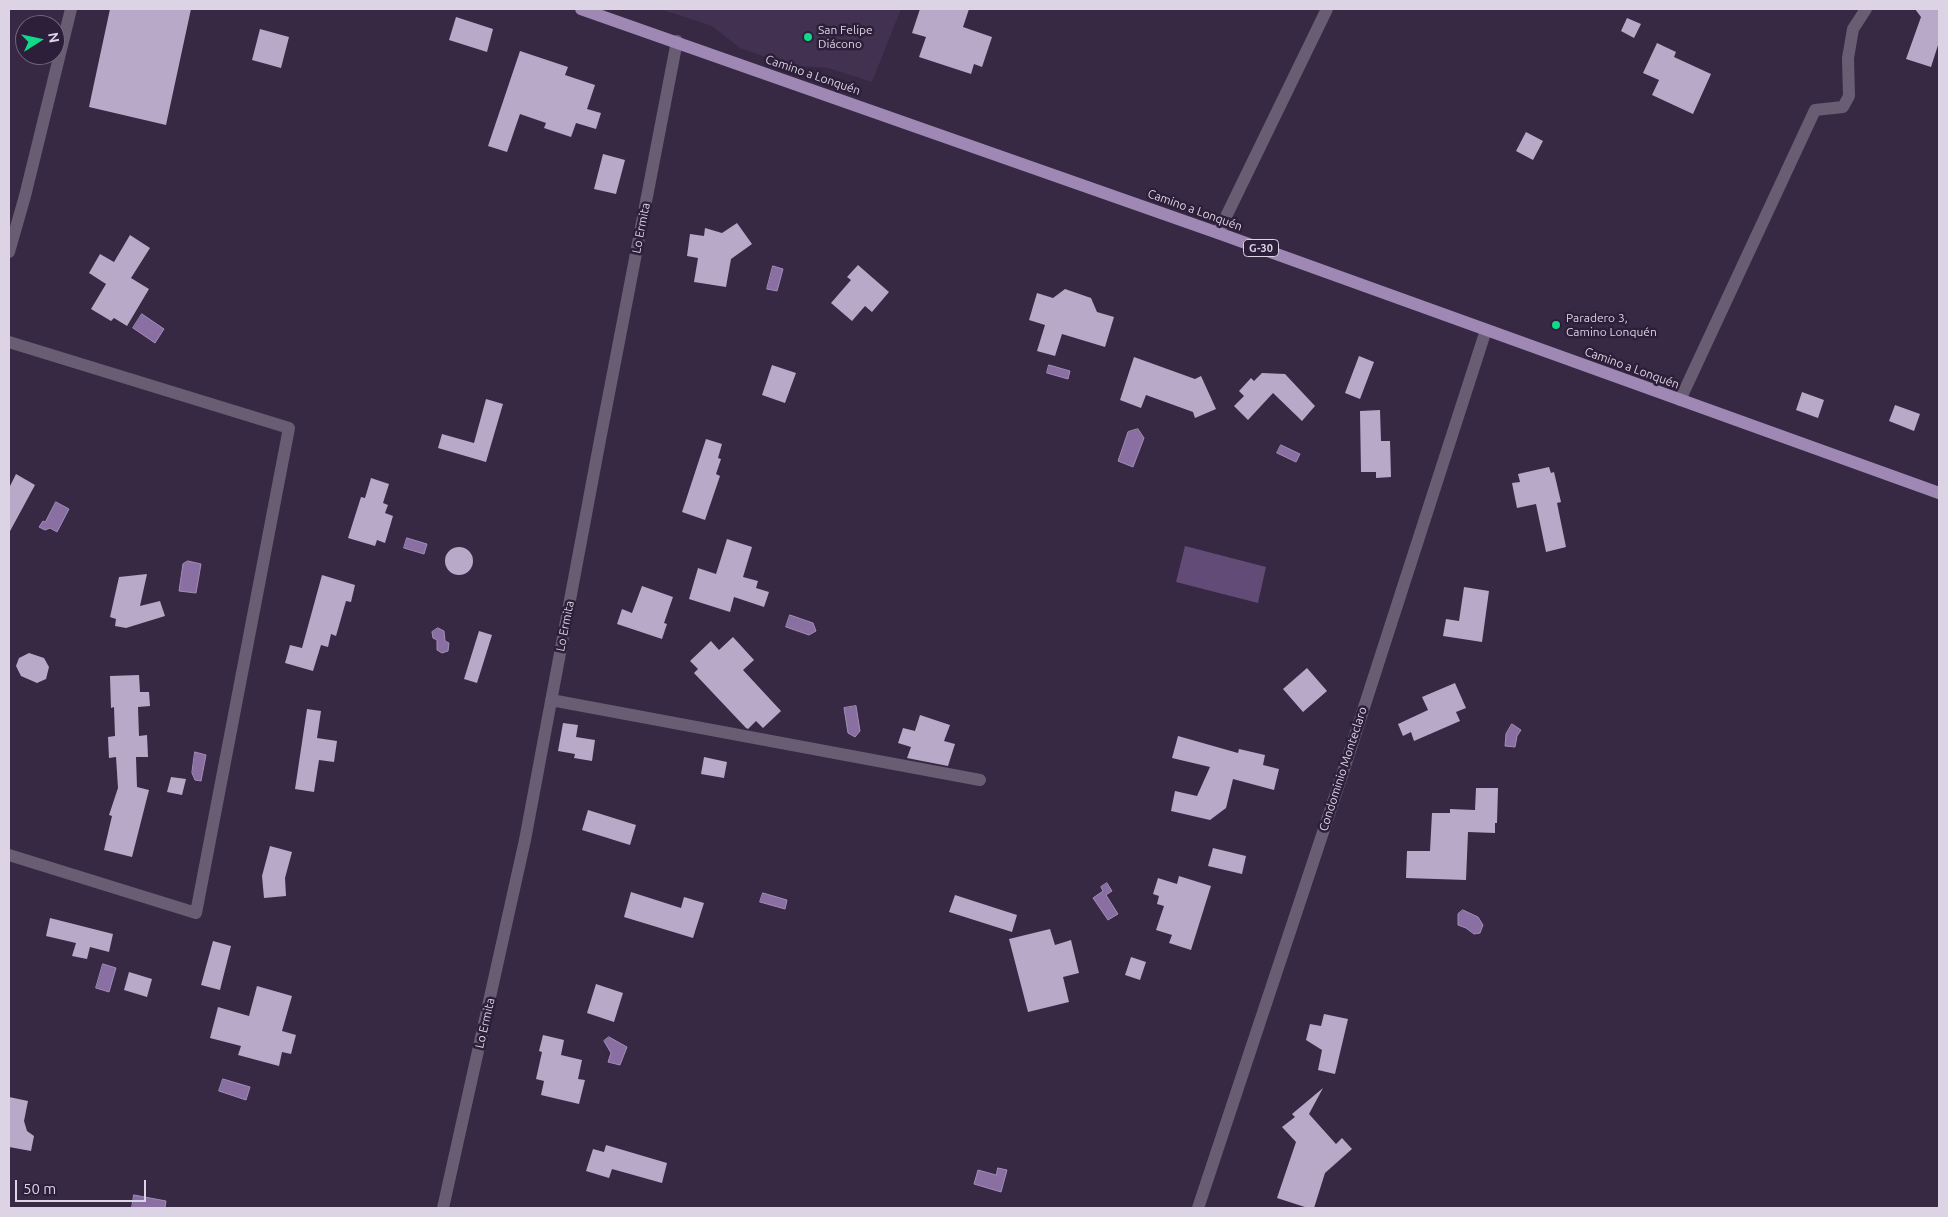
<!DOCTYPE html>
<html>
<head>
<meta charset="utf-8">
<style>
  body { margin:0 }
  #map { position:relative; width:1948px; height:1217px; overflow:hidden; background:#372944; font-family:Ubuntu,sans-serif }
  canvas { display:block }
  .frame { position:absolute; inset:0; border:10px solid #dcd3e4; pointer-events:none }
  .north { position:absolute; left:15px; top:15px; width:50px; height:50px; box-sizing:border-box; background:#2d1f39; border:1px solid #73677d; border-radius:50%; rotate:80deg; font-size:14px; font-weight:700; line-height:20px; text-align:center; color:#dcd3e4 }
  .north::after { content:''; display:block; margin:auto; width:18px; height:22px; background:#10d98a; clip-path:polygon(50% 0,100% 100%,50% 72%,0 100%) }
  .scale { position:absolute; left:15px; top:1180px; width:131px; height:22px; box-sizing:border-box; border:2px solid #dcd3e4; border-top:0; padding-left:6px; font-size:15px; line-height:18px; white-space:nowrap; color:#dcd3e4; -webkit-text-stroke:4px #2d1f39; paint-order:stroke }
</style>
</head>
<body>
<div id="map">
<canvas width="1948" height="1217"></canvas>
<div class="frame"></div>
<div class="north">N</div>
<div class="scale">50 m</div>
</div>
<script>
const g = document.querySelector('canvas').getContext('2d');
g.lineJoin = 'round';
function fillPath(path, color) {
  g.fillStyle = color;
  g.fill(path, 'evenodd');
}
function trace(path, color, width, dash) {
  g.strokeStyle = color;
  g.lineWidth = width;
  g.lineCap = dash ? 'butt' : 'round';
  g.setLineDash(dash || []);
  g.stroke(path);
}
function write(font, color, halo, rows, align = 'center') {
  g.font = font + ' Ubuntu,sans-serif';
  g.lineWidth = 5;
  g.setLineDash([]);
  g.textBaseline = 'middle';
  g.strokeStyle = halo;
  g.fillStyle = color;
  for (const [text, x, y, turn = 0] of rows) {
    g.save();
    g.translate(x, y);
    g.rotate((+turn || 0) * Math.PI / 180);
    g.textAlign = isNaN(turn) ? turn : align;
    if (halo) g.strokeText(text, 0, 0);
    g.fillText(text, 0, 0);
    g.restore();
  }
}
const built = new Path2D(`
  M660,9H901L872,82L828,68L788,65L740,48L712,26Z`);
const green = new Path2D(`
  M1185,546L1266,567L1258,603L1176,582Z`);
const water = new Path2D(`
  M773,266L783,269L777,291L767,289Z
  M142,314L164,329L155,343L133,328Z
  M1049,365L1070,371L1068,379L1047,373Z
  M1138,429L1144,438L1133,467L1118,461L1128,432Z
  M1281,445L1300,454L1296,462L1277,453Z
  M56,502L69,509L57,532L50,528L45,530L39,527L43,521L45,522Z
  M407,538L427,544L424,554L404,548Z
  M188,561L201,564L196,593L179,591L183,564Z
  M790,615L813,623L816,631L809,635L786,627Z
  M438,628L444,631L445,641L449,643L448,651L442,653L437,650V640L433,638L432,632Z
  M856,706L860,731L855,737L848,733L844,708Z
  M1512,724L1521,730L1517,736L1515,747L1505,746L1506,734Z
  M195,752L206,755L201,781L195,780L192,773Z
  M1107,883L1112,891L1106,895L1118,914L1108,920L1093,898L1103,891L1101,887Z
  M763,893L787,900L785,909L760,902Z
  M1463,910L1478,917L1483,925L1480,933L1474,934L1466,928L1458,925V914Z
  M103,964L116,968L109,992L96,988Z
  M609,1037L627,1047L620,1065L608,1062L611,1053L604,1041Z
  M223,1079L250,1087L246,1100L219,1091Z
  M998,1168L1007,1170L1001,1192L974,1184L978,1170L996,1175Z
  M134,1195L166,1201L165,1208H132Z`);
const building = new Path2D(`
  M110,9H191L166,125L89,107Z
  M920,9H969L963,27L992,37L982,67L974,64L971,74L919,57L926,37L912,33Z
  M1915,9H1939V42L1931,67L1906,59L1921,17Z
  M456,17L493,29L487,52L449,40Z
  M1627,18L1641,24L1634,38L1621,31Z
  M260,29L289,37L281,68L252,60Z
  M1657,43L1676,52L1674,57L1711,74L1693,114L1652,95L1659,80L1643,73Z
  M520,51L568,67L565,75L595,85L587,109L601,113L596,129L576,123L571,137L544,128L546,123L520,114L507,152L488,146Z
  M1526,132L1543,141L1533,160L1516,151Z
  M603,154L625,160L616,194L594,189Z
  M737,223L752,244L731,259L726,287L694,282L698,258L687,256L690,234L704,236L705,228L722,233Z
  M130,235L150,248L131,278L149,289L127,326L114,318L111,321L91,309L106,284L89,273L100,254L114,262Z
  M858,265L889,292L872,312L865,306L852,321L831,303L851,280L847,277Z
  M1065,289L1091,298L1097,312L1114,317L1105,347L1062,334L1055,356L1037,351L1045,325L1029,320L1037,293L1053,298Z
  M1359,356L1374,362L1360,399L1345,393Z
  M1134,357L1195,379L1201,376L1216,409L1195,418L1193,412L1146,395L1141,408L1120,400Z
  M772,365L796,373L785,403L762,395Z
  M1262,373L1285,374L1315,406L1302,421L1273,393L1248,420L1234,406L1244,396L1239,391L1251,378L1254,381Z
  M1802,392L1824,400L1818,418L1796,410Z
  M486,399L503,404L486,462L438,448L442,434L474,443Z
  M1895,405L1920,414L1914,431L1889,421Z
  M1380,410L1381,441H1390L1391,477L1376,478V472H1361L1360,411Z
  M706,439L722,444L718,458L721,459L716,474L720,476L705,520L682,512Z
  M1549,467L1551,473L1554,472L1561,502L1557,503L1566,547L1546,552L1536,504L1517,508L1512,483L1520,482L1518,474Z
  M16,474L35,485L9,533V488Z
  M371,478L389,484L383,503L388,505L385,513L393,516L385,543L377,540L375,546L348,538L361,497L365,498Z
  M727,539L752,547L743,577L758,581L756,588L769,592L764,607L734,597L730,612L689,599L698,568L716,574Z
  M445 561a14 14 0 1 1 28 0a14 14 0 1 1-28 0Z
  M147,574L140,606L160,601L165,616L126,628L115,626L116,619L110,617L119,577Z
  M322,575L355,585L351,602L346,601L336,636L331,634L328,647L321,645L313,671L285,663L290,645L302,648Z
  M642,586L673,597L664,623L667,624L662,639L617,624L622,609L632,613Z
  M1464,587L1489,591L1482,642L1443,636L1446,619L1459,621Z
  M479,631L492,635L477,683L464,679Z
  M733,637L754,660L743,670L781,711L763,728L756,721L748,729L746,728L694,673L698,669L690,661L711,641L719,650Z
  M29,653L44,658L49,667L46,679L37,683L21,676L16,666L19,658Z
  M1307,668L1327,691L1303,712L1283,689Z
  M139,675L140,692H149L150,706L138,707L139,736L147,735L148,757H136L137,787L149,790L132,857L104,850L112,816L109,815L118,788L116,757L109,758L108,737L115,736L114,707L111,708L110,676Z
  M1455,683L1466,708L1456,712L1460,721L1414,741L1411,732L1403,736L1398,724L1428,710L1422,697Z
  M307,709L321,711L317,738L337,741L334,762L319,760L314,792L295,789Z
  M920,715L950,725L944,741L955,744L948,766L907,758L911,747L898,743L903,728L915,731Z
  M563,723L578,725L576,737L595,740L592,761L574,758L575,754L558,751Z
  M1178,736L1238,753L1239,749L1265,755L1263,765L1279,769L1274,790L1233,779L1226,808L1210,820L1171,811L1175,791L1197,796L1210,767L1172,758Z
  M704,757L727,762L724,778L701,774Z
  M171,777L186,779L182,795L167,792Z
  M1476,788H1498L1497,823H1495V833L1468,832L1466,880L1406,878L1407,851H1430L1432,813H1450V809L1475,810Z
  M588,810L636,825L630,845L582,830Z
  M270,846L292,852L285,878L286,896L264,898L262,876Z
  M1213,848L1246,856L1242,874L1208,866Z
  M1179,876L1211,886L1191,950L1169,943L1172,935L1156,930L1164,906L1157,904L1159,896L1153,894L1158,878L1177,884Z
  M631,892L681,908L684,897L704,903L693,938L624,917Z
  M955,895L1017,915L1012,932L949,912Z
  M50,918L113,934L109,952L90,947L87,959L72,956L76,943L46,936Z
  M1050,929L1055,945L1071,940L1079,973L1063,977L1069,1002L1028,1012L1009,939Z
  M213,941L231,946L220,990L201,985Z
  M1131,957L1146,962L1140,980L1125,975Z
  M129,972L152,979L147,997L124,990Z
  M596,984L623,993L614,1022L587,1013Z
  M257,986L292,996L282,1031L296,1035L291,1054L282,1052L279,1066L238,1055L241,1046L210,1038L218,1007L249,1016Z
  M1324,1014L1348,1019L1335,1074L1318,1070L1322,1050L1306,1040L1310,1024L1321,1026Z
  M543,1035L564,1040L561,1055L582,1060L578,1079L585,1080L579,1104L541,1095L544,1081L536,1079L542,1052L539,1051Z
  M1323,1088L1309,1114L1336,1144L1342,1138L1352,1149L1325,1173L1314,1208H1308L1277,1198L1296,1142L1282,1127L1295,1117L1292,1114Z
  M9,1097L28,1101L24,1121L27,1131L34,1136L31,1151L9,1147Z
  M606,1145L667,1163L662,1183L612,1169L609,1178L586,1171L593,1149L604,1152Z`);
const minor = new Path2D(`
  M1218,233L1327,9
  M9,252L25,196L71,9
  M9,342L289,428L196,913L9,855
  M1680,400L1815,110L1843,107L1849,96L1848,58L1853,29L1866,9
  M551,700L980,780
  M443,1208L525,840L600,440L677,41
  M1198,1208L1347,760L1486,330`);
const major = new Path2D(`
  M581,9L1218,233L1939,493`);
const markers = [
  [808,37,5,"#10d98a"],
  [1556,325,5,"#10d98a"]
];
const shields = [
  [1261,248,35]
];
const shieldNames = [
  ["G-30",1261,248]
];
const poiNames = [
  ["San Felipe",818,30],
  ["Diácono",818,44],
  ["Paradero 3,",1566,318],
  ["Camino Lonquén",1566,332]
];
const streetNames = [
  ["Camino a Lonquén",813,75,19],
  ["Camino a Lonquén",1195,210,20],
  ["Lo Ermita",641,228,-79],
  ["Camino a Lonquén",1632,368,20],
  ["Lo Ermita",565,626,-79],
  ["Condominio Monteclaro",1343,769,-72],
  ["Lo Ermita",485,1023,-77]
];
fillPath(built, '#423151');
fillPath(green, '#624b77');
fillPath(water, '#8a6fa3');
trace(water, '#a38db6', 1);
fillPath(building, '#b9a9c9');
trace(minor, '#685d73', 12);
trace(major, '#a088b5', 12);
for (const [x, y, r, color] of markers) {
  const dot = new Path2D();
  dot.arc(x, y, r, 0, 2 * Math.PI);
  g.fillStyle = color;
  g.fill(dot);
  trace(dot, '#2d1f39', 2);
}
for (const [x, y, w] of shields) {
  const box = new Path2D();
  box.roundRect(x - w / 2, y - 8.5, w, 17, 4);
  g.fillStyle = '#2d1f39';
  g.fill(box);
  trace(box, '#dcd3e4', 1);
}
write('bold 11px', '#dcd3e4', null, shieldNames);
write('12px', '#dcd3e4', '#2d1f39', poiNames, 'left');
write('12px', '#dcd3e4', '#2d1f39', streetNames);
</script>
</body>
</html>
